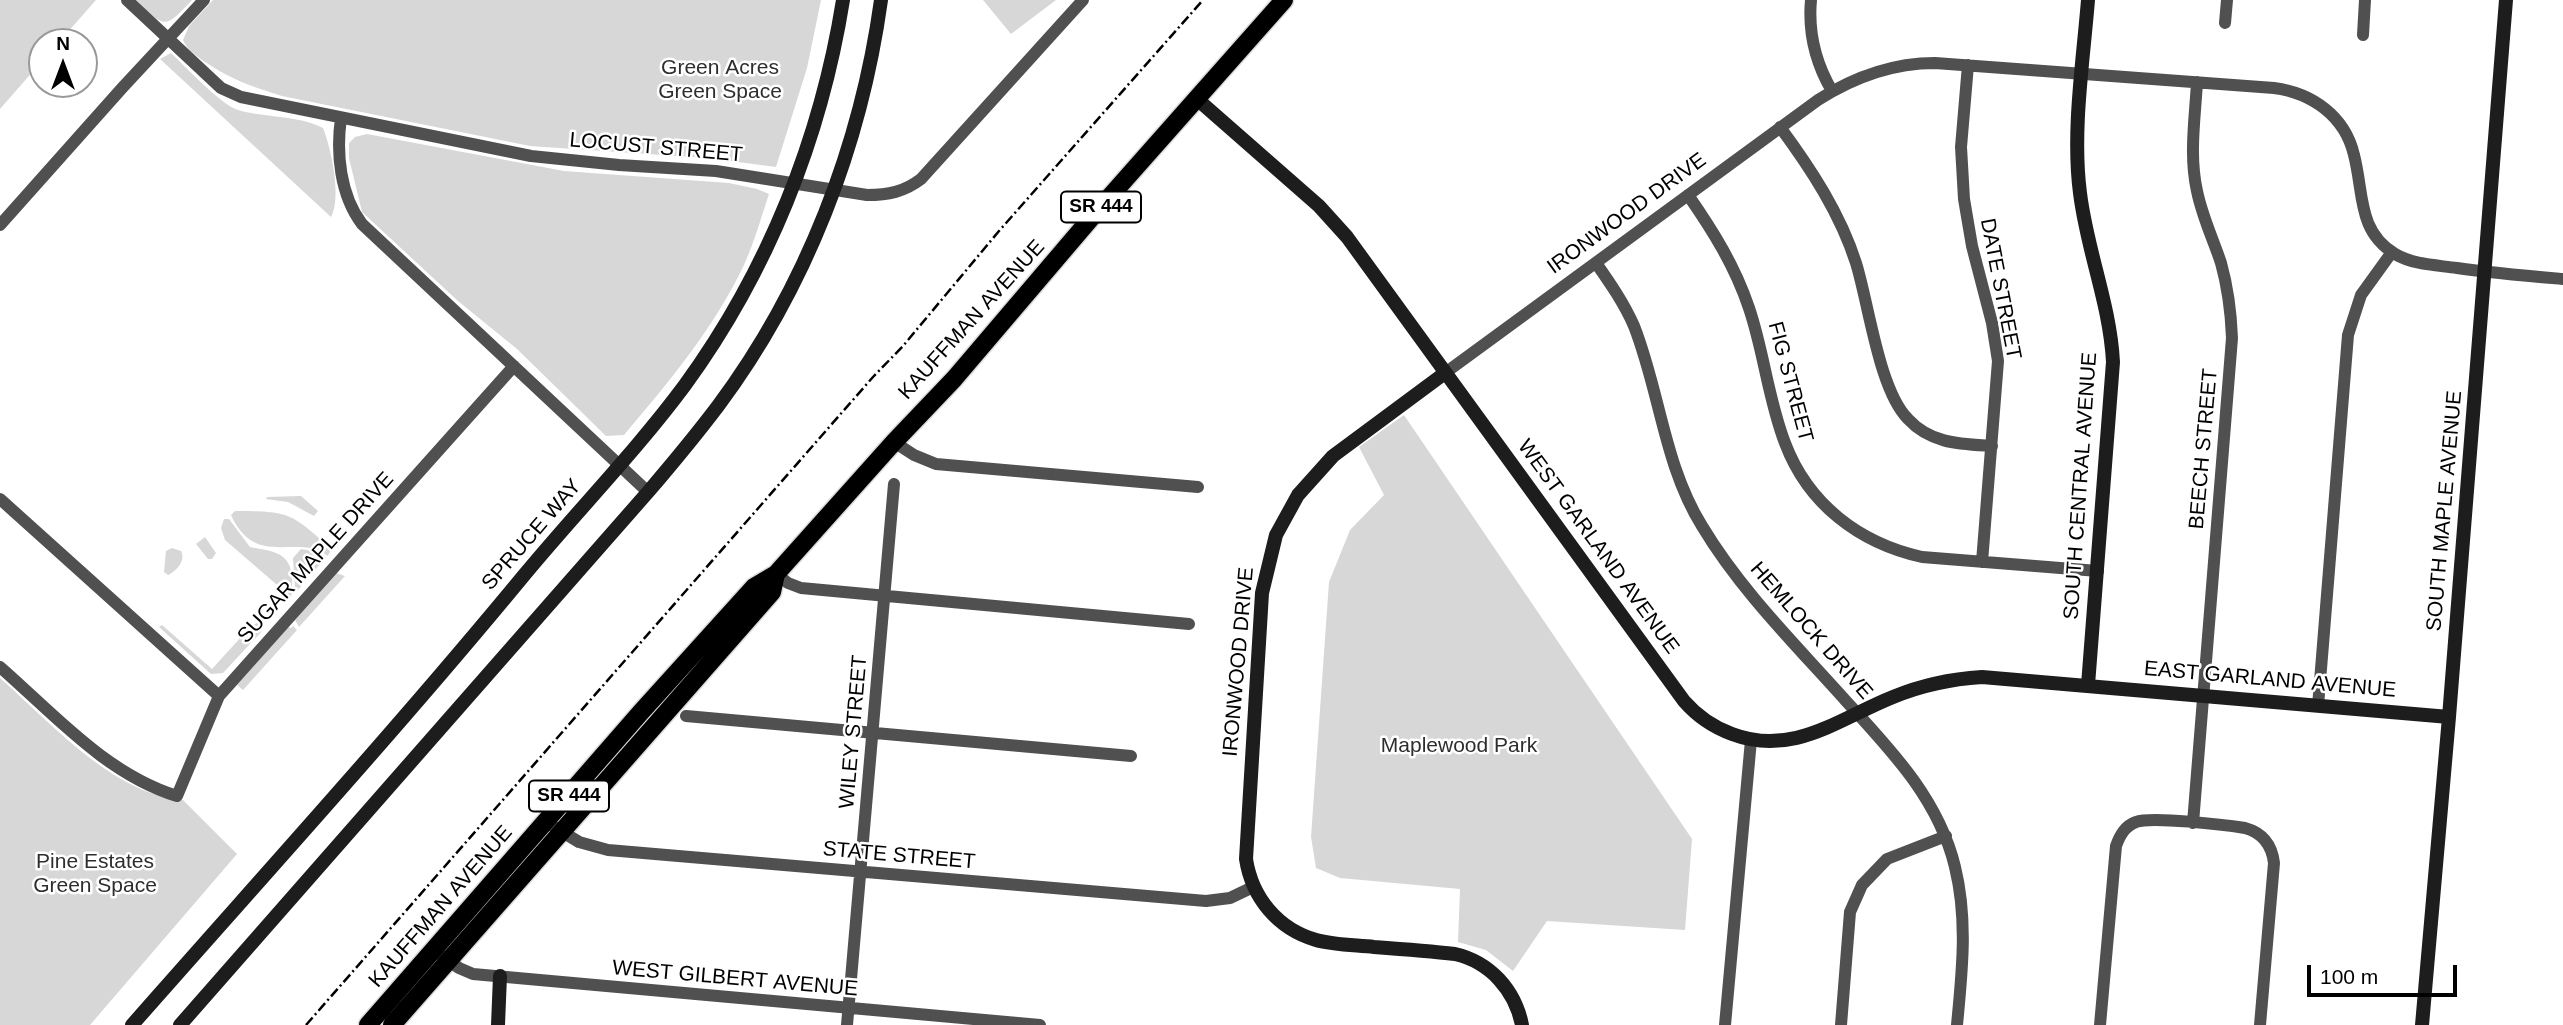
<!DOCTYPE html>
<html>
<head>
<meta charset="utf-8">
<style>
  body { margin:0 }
  #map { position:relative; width:2563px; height:1025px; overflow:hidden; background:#fff; font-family:Helvetica,sans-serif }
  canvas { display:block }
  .north { position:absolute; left:28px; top:28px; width:70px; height:70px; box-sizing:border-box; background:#fff; border:2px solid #999; border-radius:50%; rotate:0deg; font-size:19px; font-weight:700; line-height:28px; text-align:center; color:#000 }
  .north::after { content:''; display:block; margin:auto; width:24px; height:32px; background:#000; clip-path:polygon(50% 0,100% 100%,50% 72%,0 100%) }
  .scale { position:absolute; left:2307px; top:965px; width:150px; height:32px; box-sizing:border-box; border:4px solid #000; border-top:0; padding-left:9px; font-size:21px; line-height:24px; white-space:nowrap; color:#000; -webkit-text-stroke:5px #fff; paint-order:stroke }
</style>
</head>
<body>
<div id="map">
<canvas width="2563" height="1025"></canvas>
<div class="north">N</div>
<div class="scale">100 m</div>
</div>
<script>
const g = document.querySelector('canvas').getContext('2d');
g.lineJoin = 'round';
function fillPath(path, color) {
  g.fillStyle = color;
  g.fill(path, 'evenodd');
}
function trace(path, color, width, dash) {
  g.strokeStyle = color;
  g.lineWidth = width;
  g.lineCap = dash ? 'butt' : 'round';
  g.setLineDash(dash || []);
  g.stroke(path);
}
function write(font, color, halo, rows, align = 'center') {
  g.font = font + ' Helvetica,sans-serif';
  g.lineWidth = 5;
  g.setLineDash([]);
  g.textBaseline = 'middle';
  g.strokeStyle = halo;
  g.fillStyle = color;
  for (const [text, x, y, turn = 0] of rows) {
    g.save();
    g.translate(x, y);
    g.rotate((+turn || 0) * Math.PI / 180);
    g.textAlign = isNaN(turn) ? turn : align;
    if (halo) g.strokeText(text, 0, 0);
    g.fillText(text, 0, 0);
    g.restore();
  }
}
const green = new Path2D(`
  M0,0H96L59,42H42V61L0,109Z
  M136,0H192C164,30 165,28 136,0Z
  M213,0H821L807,68L776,167L707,158L530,146L282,96C252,87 228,78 202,60C194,54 187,49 183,40L189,26Z
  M983,0H1056L1011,34Z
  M171,53C186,67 220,104 238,110C265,118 298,115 323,128C331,148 342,198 331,217L160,59Z
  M367,134L564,171L729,183L757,189L769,194C761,218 754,243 744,265C714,328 669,382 624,435L606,436L517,349L458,301L362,212L349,158V143L355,137Z
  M1404,415L1692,839L1685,930L1547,921L1513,971L1486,950L1458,942L1460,889L1340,878L1316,868L1311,837L1329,582L1350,530L1384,495L1359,447Z
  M301,496L318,511L314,516L288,502L266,499L267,497Z
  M235,511C289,511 292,513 331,549L328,556C298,532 256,570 231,515Z
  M224,519H229L250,547C268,551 289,550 292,575C292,582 293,590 291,597L225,540L221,528Z
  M205,537L216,553L212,559H208L196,544Z
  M172,548L181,551C186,560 177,571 168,575L164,572L166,551Z
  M301,549L319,552L326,557L297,591L295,589L293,558Z
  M336,573L345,576L299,627L295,620Z
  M260,622L264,624L262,631L223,673L211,674L159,627L162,625L212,669L252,625Z
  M293,626L297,630L243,690L237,685L288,627L291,628Z
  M0,678C50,722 114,795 183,800L237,854L90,1025H0Z`);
const street = new Path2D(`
  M127,0L221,88L241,97L531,156L619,165L716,171L867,195C888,195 904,192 921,179L1083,0
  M1811,0C1808,33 1815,62 1832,91
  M2225,23L2227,0
  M2363,35L2365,0
  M1968,65L1961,147L1964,199L1972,246L1992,323L1998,361L1982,562
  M341,118C336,153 340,195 362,224L648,492
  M1780,127C1811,169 1840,213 1856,263C1869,305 1879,390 1908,419C1931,444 1961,444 1992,446
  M1688,195C1713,231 1735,266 1749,308C1764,352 1768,399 1785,443C1808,504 1859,543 1922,557L2098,571
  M0,225L123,87L204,0
  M1596,263C1610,283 1624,303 1634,326C1660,392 1664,465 1702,526C1741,591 1796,645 1846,701C1892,751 1939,800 1955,867C1968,920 1962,972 1957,1025
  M1445,373L1818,100C1854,77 1892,63 1935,63L2274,88C2312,93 2345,116 2354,155C2364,193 2357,231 2395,254C2414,265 2436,265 2457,268C2492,273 2528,276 2563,279
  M894,442L914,455L936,464L1198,487
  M0,499L219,696
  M776,574L788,583L801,588L1189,624
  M0,667C54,714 106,774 177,796L219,696L514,366
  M2318,706L2348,335L2361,295L2392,252
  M686,716L1131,756
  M546,822L579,842L608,850L1206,901L1230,898L1253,887
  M2193,823L2232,338C2231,312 2228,288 2221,263C2213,239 2202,216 2197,191C2189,155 2195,119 2197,82
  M442,956L459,968L473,974L1040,1025
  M847,1025L894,484
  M1725,1025L1751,740
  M1841,1025L1850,912L1862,885L1887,859L1946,836
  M2100,1025L2116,846C2120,835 2125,826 2136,822C2151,816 2226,825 2245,828C2263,833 2272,846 2274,863L2260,1025`);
const secondary = new Path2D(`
  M1197,99L1319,206L1347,237L1684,701C1697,716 1713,727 1732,734C1793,757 1838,719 1893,697C1922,685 1951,679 1982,677L2449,717
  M1445,373L1333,456L1298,495L1276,535L1262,593L1246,859C1252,898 1278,929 1316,940C1334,945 1355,945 1374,947C1401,949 1428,951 1455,954C1490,962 1515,990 1522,1025
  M2088,685L2113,362C2110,304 2087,251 2080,193C2072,132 2083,62 2088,0
  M132,1025C264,875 398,728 525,574C578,510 636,451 685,385C768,271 821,138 843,0
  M180,1025L648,492C672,464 696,435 718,406C806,288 861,145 881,0
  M498,1025L500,976
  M2422,1025L2449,717L2506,0`);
const primary = new Path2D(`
  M368,1025L641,712L754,587L776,574L894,442L954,379L1098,210L1284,0
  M392,1025L772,592L776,574`);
const rail = new Path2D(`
  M306,1025L873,377L903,346L999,231L1203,0`);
const shields = [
  [1101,207,80],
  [569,796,80]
];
const shieldNames = [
  ["SR 444",1101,207],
  ["SR 444",569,796]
];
const parkNames = [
  ["Green Acres",720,68],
  ["Green Space",720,92],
  ["Maplewood Park",1459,746],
  ["Pine Estates",95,862],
  ["Green Space",95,886]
];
const streetNames = [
  ["LOCUST STREET",656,148,5],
  ["IRONWOOD DRIVE",1627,214,-36],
  ["DATE STREET",2000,289,79],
  ["KAUFFMAN AVENUE",972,320,-48],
  ["FIG STREET",1790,382,75],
  ["BEECH STREET",2204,449,-85],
  ["SOUTH CENTRAL AVENUE",2081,486,-86],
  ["SOUTH MAPLE AVENUE",2445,511,-85],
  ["SPRUCE WAY",532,535,-49],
  ["WEST GARLAND AVENUE",1598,547,54],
  ["SUGAR MAPLE DRIVE",316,558,-48],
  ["HEMLOCK DRIVE",1811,631,49],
  ["IRONWOOD DRIVE",1239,662,-85],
  ["EAST GARLAND AVENUE",2270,680,5],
  ["WILEY STREET",854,732,-85],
  ["STATE STREET",899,856,5],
  ["KAUFFMAN AVENUE",441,907,-49],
  ["WEST GILBERT AVENUE",735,979,5]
];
fillPath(green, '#d7d7d7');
trace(primary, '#dbdbdb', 21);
trace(street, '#505050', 12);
trace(secondary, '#1d1d1d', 14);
trace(primary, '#000', 18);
trace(rail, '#000', 2.5, [10, 3.5, 2, 3.5]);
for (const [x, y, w] of shields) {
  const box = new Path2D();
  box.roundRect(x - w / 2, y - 15.5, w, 31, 5);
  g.fillStyle = '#fff';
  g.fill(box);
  trace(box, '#000', 2);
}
write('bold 19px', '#000', null, shieldNames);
write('21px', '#2e2e2e', '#fff', parkNames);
write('21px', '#000', '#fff', streetNames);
</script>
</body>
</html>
